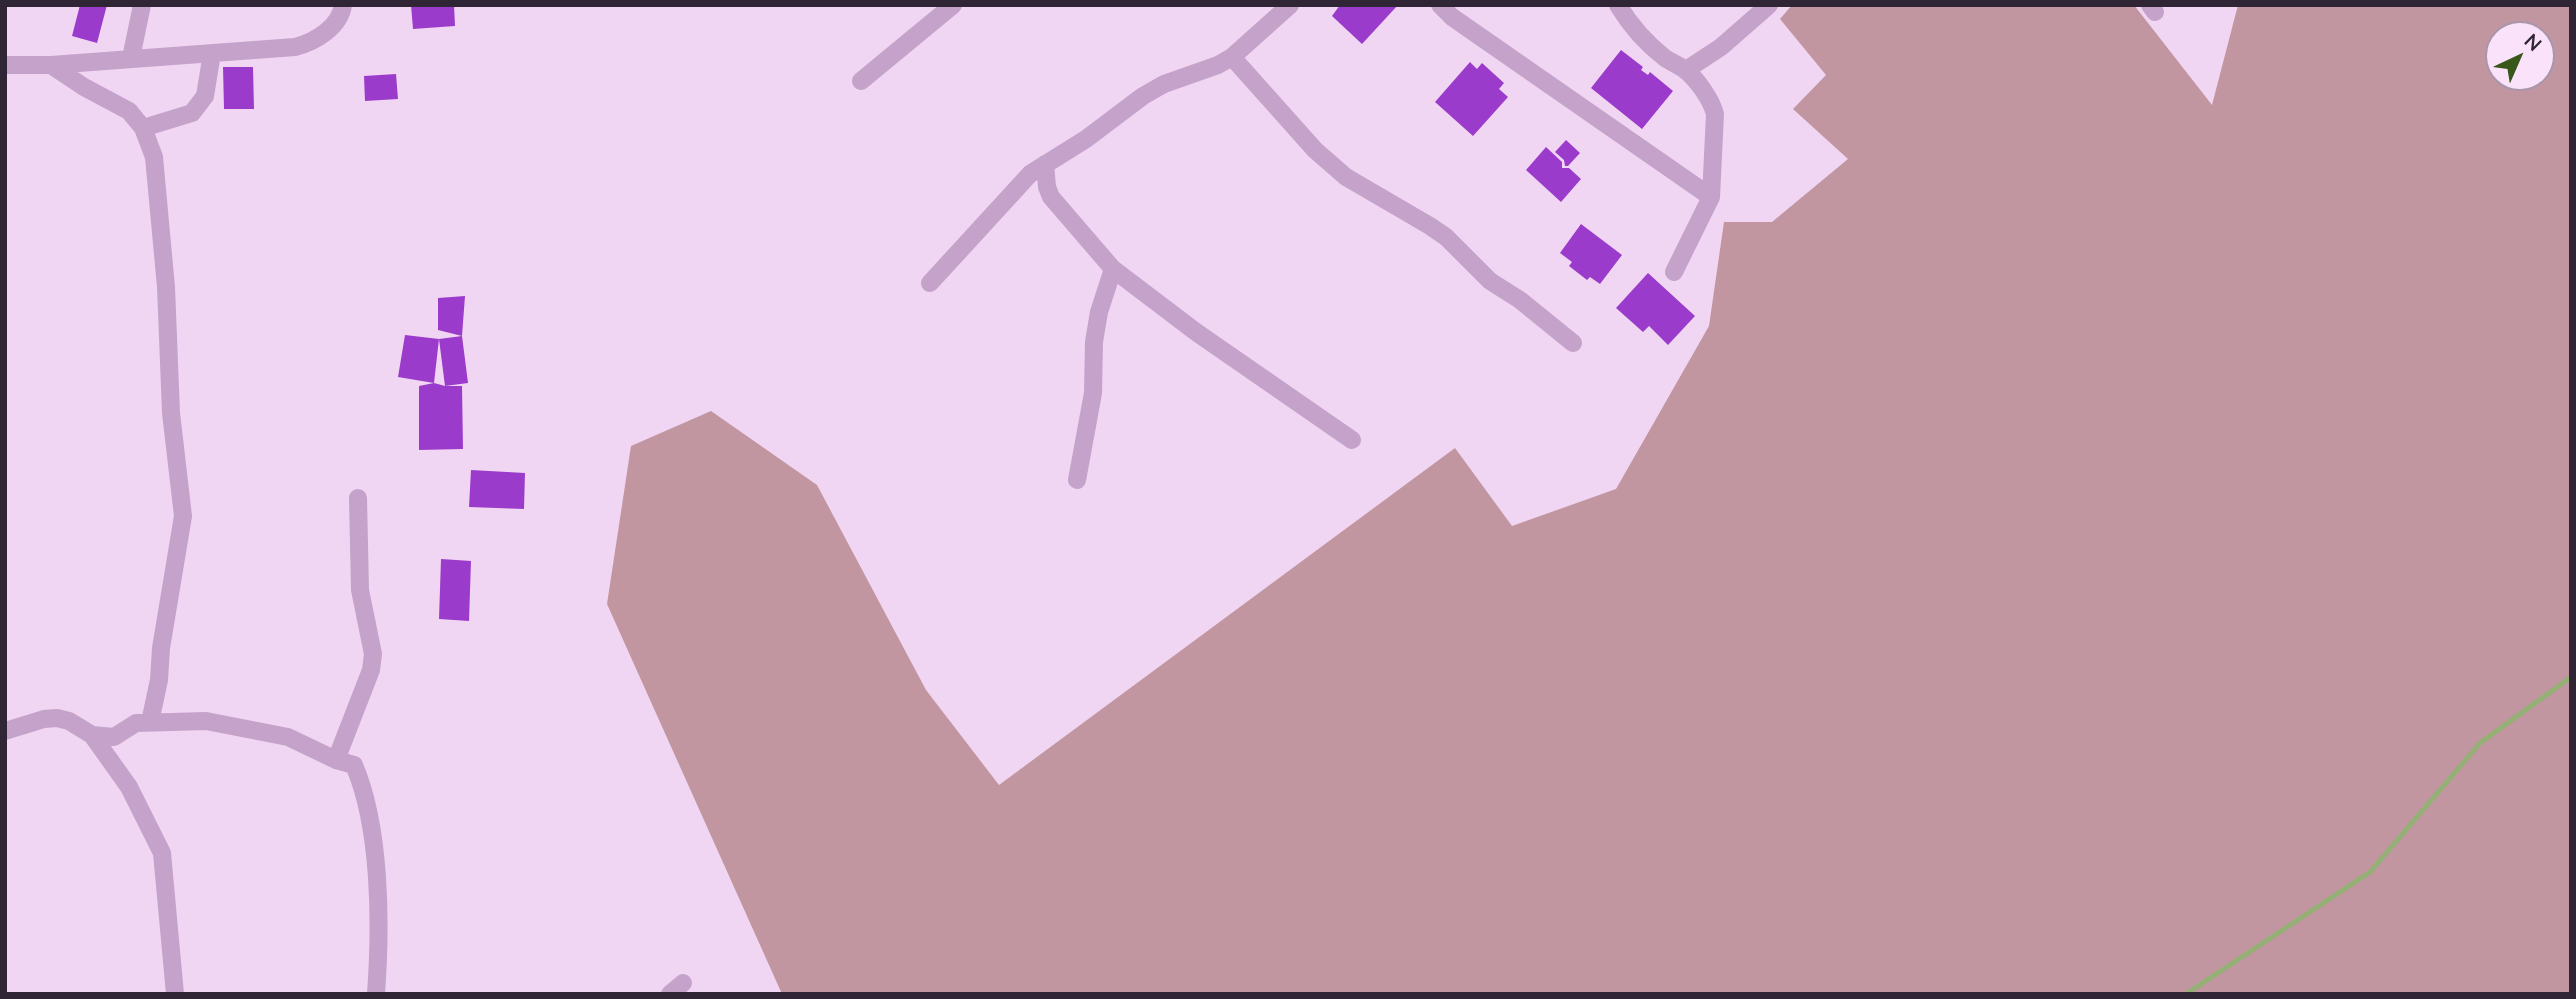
<!DOCTYPE html>
<html>
<head>
<meta charset="utf-8">
<style>
  body { margin:0 }
  #map { position:relative; width:2576px; height:999px; overflow:hidden; background:#f0d6f2; font-family:Lato,sans-serif }
  canvas { display:block }
  .frame { position:absolute; inset:0; border:7px solid #302534; pointer-events:none }
  .north { position:absolute; left:2485px; top:21px; width:70px; height:70px; box-sizing:border-box; background:#f9e2fa; border:2px solid #a996ab; border-radius:50%; rotate:44deg; font-size:19px; font-weight:700; line-height:28px; text-align:center; color:#302534 }
  .north::after { content:''; display:block; margin:auto; width:24px; height:32px; background:#395719; clip-path:polygon(50% 0,100% 100%,50% 72%,0 100%) }
</style>
</head>
<body>
<div id="map">
<canvas width="2576" height="999"></canvas>
<div class="frame"></div>
<div class="north">N</div>
</div>
<script>
const g = document.querySelector('canvas').getContext('2d');
g.lineJoin = 'round';
function fillPath(path, color) {
  g.fillStyle = color;
  g.fill(path, 'evenodd');
}
function trace(path, color, width, dash) {
  g.strokeStyle = color;
  g.lineWidth = width;
  g.lineCap = dash ? 'butt' : 'round';
  g.setLineDash(dash || []);
  g.stroke(path);
}
const green = new Path2D(`
  M1792,5H2134L2212,105L2238,5H2571V994H782L607,604L631,446L711,411L817,485L926,690L999,785L1455,448L1512,526L1616,489L1709,326L1724,222H1772L1848,159L1793,109L1826,75L1780,19ZM2541,35V77H2499V35Z`);
const stream = new Path2D(`
  M2186,994L2370,872L2480,743L2571,677`);
const building = new Path2D(`
  M80,5H107L97,43L72,36Z
  M411,5H454L455,26L413,29Z
  M1340,5H1398L1362,44L1332,16Z
  M1621,50L1643,67L1641,70L1648,75L1650,72L1673,91L1642,129L1591,88Z
  M1470,62L1477,69L1482,63L1504,83L1499,89L1508,97L1473,136L1435,102Z
  M223,67H253L254,109H224Z
  M396,74L398,99L365,101L364,76Z
  M1566,140L1580,153L1568,166H1565L1564,160L1555,152Z
  M1546,147L1562,162V168H1569L1581,179L1561,202L1526,170Z
  M1581,224L1622,255L1600,284L1590,277L1587,280L1569,266L1572,262L1560,253Z
  M1648,273L1695,316L1668,345L1649,326L1643,332L1616,308Z
  M465,296L462,336L438,330V298Z
  M405,335L439,339L462,336L468,383L445,386H462L463,449L419,450V386L434,383L398,377ZM439,339L445,386L434,383Z
  M471,470L525,473L524,509L469,507Z
  M441,559L471,561L469,621L439,619Z`);
const minor = new Path2D(`
  M1440,5L1452,17L1711,197
  M1618,5C1630,25 1647,44 1665,58C1671,62 1678,65 1684,69C1697,79 1711,99 1715,114L1711,197L1674,272
  M2150,5L2155,12
  M1232,57L1315,150L1346,177L1430,226L1446,237L1490,281L1520,300L1573,343
  M131,58L142,5
  M5,65H51L295,47C315,42 340,27 343,5
  M51,65L84,87L129,111L143,128L154,157L166,287L171,413L183,516L161,648L159,680L150,722
  M1686,70L1721,47L1769,5
  M861,81L953,5
  M143,128L192,113L205,96L212,53
  M1045,164L1047,187L1051,197L1113,269L1196,332L1352,440
  M930,283L1030,174L1086,139L1143,96L1164,84L1218,65L1232,57L1290,5
  M1077,480L1093,393L1094,342L1099,312L1113,269
  M5,731L44,719L57,718L69,721L92,735L114,737L136,723L206,721L288,737L336,760L354,765C381,828 381,925 376,994
  M92,735L129,787L162,853L175,994
  M336,760L371,670L373,654L360,590L358,498
  M670,994L683,983`);
fillPath(green, '#c196a0');
trace(stream, '#94b074', 5);
fillPath(building, '#9b3bcb');
trace(minor, '#c5a2ca', 18);
</script>
</body>
</html>
